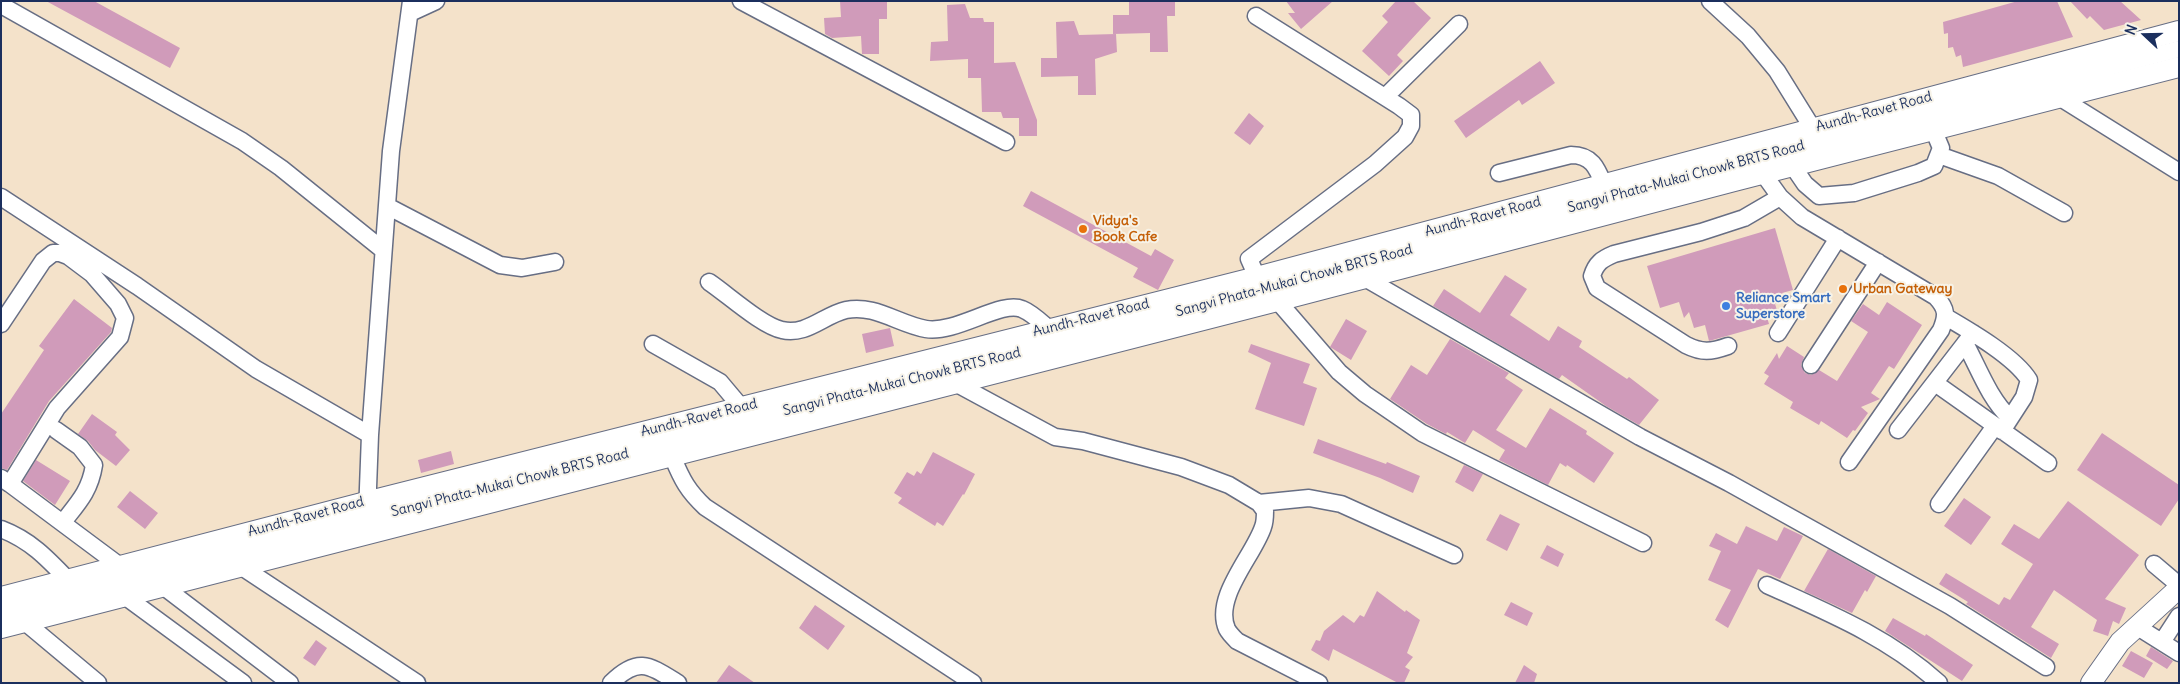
<!DOCTYPE html>
<html>
<head>
<meta charset="utf-8">
<style>
  body { margin:0 }
  #map { position:relative; width:2180px; height:684px; overflow:hidden; background:#f4e2ca; font-family:Delius,sans-serif }
  canvas { display:block }
  .frame { position:absolute; inset:0; border:2px solid #1b2f5e; pointer-events:none }
  .north { position:absolute; left:2120px; top:10px; width:50px; height:50px; -webkit-text-stroke:4px #f7f3e8; paint-order:stroke; rotate:291deg; font-size:14px; font-weight:700; line-height:20px; text-align:center; color:#1b2f5e }
  .north::after { content:''; display:block; margin:auto; width:18px; height:22px; background:#1b2f5e; clip-path:polygon(50% 0,100% 100%,50% 72%,0 100%) }
</style>
</head>
<body>
<div id="map">
<canvas width="2180" height="684"></canvas>
<div class="frame"></div>
<div class="north">N</div>
</div>
<script>
const g = document.querySelector('canvas').getContext('2d');
g.lineJoin = 'round';
function fillPath(path, color) {
  g.fillStyle = color;
  g.fill(path, 'evenodd');
}
function trace(path, color, width, dash) {
  g.strokeStyle = color;
  g.lineWidth = width;
  g.lineCap = dash ? 'butt' : 'round';
  g.setLineDash(dash || []);
  g.stroke(path);
}
function write(font, color, halo, rows, align = 'center') {
  g.font = font + ' Delius,sans-serif';
  g.lineWidth = 4;
  g.setLineDash([]);
  g.textBaseline = 'middle';
  g.strokeStyle = halo;
  g.fillStyle = color;
  for (const [text, x, y, turn = 0] of rows) {
    g.save();
    g.translate(x, y);
    g.rotate((+turn || 0) * Math.PI / 180);
    g.textAlign = isNaN(turn) ? turn : align;
    if (halo) g.strokeText(text, 0, 0);
    g.fillText(text, 0, 0);
    g.restore();
  }
}
const building = new Path2D(`
  M46,1H94L180,48L170,68Z
  M840,1H887V19H879V54H862L861,36L832,38L825,34L824,18L841,17Z
  M1129,1H1175V16H1167L1168,52H1150V33L1113,34V15H1129Z
  M1286,1H1333L1301,29L1288,13H1295Z
  M1396,1H1413L1431,18L1397,55L1403,61L1389,76L1362,51L1388,22L1382,16Z
  M2018,1H2057L2073,37L1963,67L1961,55L1956,57L1953,47L1948,48V33L1944,34L1943,22Z
  M2070,1H2120L2141,20L2104,30L2090,16L2087,19Z
  M965,4L970,18H983L984,22H994V63L1015,62L1037,120V136H1019V118H1003L1001,112H982L981,78H968V59L930,61L931,42L948,41L947,5Z
  M1074,21L1079,35L1116,34L1117,52L1095,59L1096,95H1078V76L1041,77V58H1057L1056,22Z
  M1540,61L1555,83L1522,105L1519,100L1466,138L1454,121Z
  M1249,113L1264,126L1250,145L1234,133Z
  M1031,191L1151,256L1155,249L1174,260L1158,290L1133,277L1138,268L1023,206Z
  M1775,228L1793,290L1782,293L1785,301L1775,304L1777,310L1766,314L1769,324L1709,341L1705,325L1694,328L1689,312L1684,318L1679,302L1660,308L1647,266Z
  M1505,275L1527,289L1510,315L1549,341L1558,326L1582,341L1579,347L1627,379L1629,377L1659,400L1639,425L1606,406L1562,375L1559,379L1433,306L1444,289L1480,313Z
  M74,299L112,328L111,332L49,401L7,470L1,468V414L44,350L39,346Z
  M1887,302L1922,325L1894,369L1889,366L1871,393L1880,399L1861,407L1868,413L1855,431L1853,430L1847,438L1821,421L1819,425L1790,408L1793,402L1764,384L1769,376L1764,373L1777,353L1779,359L1787,346L1804,357L1801,365L1805,373L1811,375L1819,370L1837,381L1868,332L1851,321L1863,304L1879,315Z
  M1346,319L1367,331L1351,360L1330,347Z
  M890,328L894,346L866,353L862,334Z
  M1450,339L1509,373L1505,378L1523,390L1496,430L1526,448L1550,408L1587,431L1586,434L1614,453L1594,483L1567,465L1566,467L1560,463L1548,485L1499,460L1505,450L1473,430L1465,443L1447,432L1446,434L1427,424L1390,399L1411,365L1427,375Z
  M1251,344L1310,364L1303,383L1317,388L1304,426L1255,409L1271,363L1248,352Z
  M92,414L117,432L115,435L130,450L116,466L95,450L88,441L78,434Z
  M2102,433L2179,485V499L2161,526L2077,470Z
  M1318,439L1386,464L1387,462L1420,476L1413,493L1380,478L1313,453Z
  M451,451L454,464L421,473L418,460Z
  M933,452L975,474L964,495L963,494L943,526L937,522L935,526L898,503L902,498L894,493L907,472L914,476L917,471L921,474Z
  M36,460L70,481L55,505L23,481Z
  M1464,465L1483,474L1473,492L1455,482Z
  M130,491L158,513L145,529L117,507Z
  M1964,498L1991,517L1971,545L1944,526Z
  M2068,501L2139,555L2105,599L2126,608L2119,624L2113,621L2108,636L2093,631L2097,620L2054,590L2031,627L2059,644L2051,658L1966,604L1968,602L1939,584L1946,573L1999,605L2004,597L2010,600L2033,564L2001,544L2014,524L2039,539Z
  M1500,514L1520,524L1507,551L1486,540Z
  M1746,526L1777,541L1784,527L1803,536L1780,579L1758,569L1728,628L1715,620L1731,590L1708,580L1721,551L1709,546L1716,533L1737,544Z
  M1547,545L1564,554L1558,567L1540,558Z
  M1828,549L1876,576L1867,592L1865,590L1852,613L1804,591Z
  M1377,591L1405,612L1406,610L1420,620L1407,653L1413,657L1405,667L1410,670L1404,683H1398L1333,649L1329,661L1311,650L1316,640L1320,641L1324,631L1343,615L1354,623L1360,615L1364,617Z
  M1511,602L1533,613L1527,626L1504,615Z
  M815,605L845,626L828,650L799,628Z
  M1893,618L1925,636L1926,634L1973,665L1962,681L1885,631Z
  M316,640L327,648L315,666L303,658Z
  M2151,647L2173,661L2167,669L2146,656Z
  M2131,651L2153,663L2144,678L2122,666Z
  M729,665L755,683H716Z
  M1524,665L1537,674L1534,683H1515Z`);
const minor = new Path2D(`
  M741,1L1006,142
  M1710,1L1748,36L1777,71L1813,129
  M1,5L242,141L281,168L383,250
  M410,13L436,1
  M1256,16L1399,106L1411,115V126L1405,137L1375,164L1249,259L1257,277L1339,372L1365,394L1422,433L1643,543
  M1385,97L1459,24
  M2059,97L2179,172
  M1939,155L1998,176L2064,213
  M1792,165L1805,184L1819,196L1854,193L1918,173L1934,166L1941,148L1933,129
  M1762,172L1780,197L1802,217L1936,297C1947,309 1947,315 1941,330L1849,462
  M1499,173L1571,155C1592,155 1597,168 1604,185
  M1,197L137,286L256,369L370,435
  M387,206L500,265L522,268L555,262
  M1365,278L1640,437L1729,483L1950,606L2046,667
  M709,282C727,294 762,326 782,330C806,336 824,315 846,310C875,304 898,324 926,329C956,334 1001,300 1022,309C1032,313 1041,322 1049,329
  M1946,317C1970,331 2015,357 2029,380L2024,397L2002,431
  M1,324L43,261L53,253H60L68,256L92,274L118,304L125,318L120,337L57,408L10,484L1,478
  M1778,333L1838,238
  M1965,343C1979,369 1989,398 2010,418
  M653,344L720,382L741,407
  M1728,346C1711,352 1702,353 1686,345L1597,288L1592,276C1596,263 1602,259 1614,254L1701,232L1744,218L1780,197
  M1811,365L1878,262
  M1935,383L2048,463
  M957,384L1055,437L1083,441L1181,467L1229,485L1259,503L1309,498L1341,504L1454,555
  M56,430L80,447L94,465C90,491 78,503 63,522
  M1898,430L1973,333
  M673,458C682,480 688,491 705,507L973,683
  M10,484L120,566
  M1259,503L1265,511C1265,516 1265,522 1263,527C1254,555 1213,597 1227,629C1229,633 1234,638 1237,641L1319,683
  M1939,504L1995,426
  M367,514L370,435L391,151L411,1
  M1,529C30,540 47,558 68,580
  M2154,564L2179,585
  M242,567L417,683
  M1767,585C1829,613 1888,637 1939,683
  M164,587L290,683
  M126,597L243,683
  M1,612L1276,286L1770,155L2179,49
  M25,622L98,683
  M2136,626L2179,653
  M2162,642L2179,616
  M611,683C638,656 649,665 678,683`);
const major = new Path2D(`
  M1,597L366,502L1257,277L2179,31
  M1,628C458,513 914,397 1369,277C1639,206 1908,135 2179,67
  M2091,683L2120,642L2179,588`);
const markers = [
  [1083,229,5,"#e8710a"],
  [1843,289,5,"#e8710a"],
  [1726,306,5,"#3f7fe0"]
];
const streetNames = [
  ["Aundh-Ravet Road",1874,112,-15],
  ["Sangvi Phata-Mukai Chowk BRTS Road",1686,177,-15],
  ["Aundh-Ravet Road",1483,217,-15],
  ["Sangvi Phata-Mukai Chowk BRTS Road",1294,281,-15],
  ["Aundh-Ravet Road",1091,318,-14],
  ["Sangvi Phata-Mukai Chowk BRTS Road",902,382,-14],
  ["Aundh-Ravet Road",699,418,-14],
  ["Sangvi Phata-Mukai Chowk BRTS Road",510,483,-14],
  ["Aundh-Ravet Road",306,517,-15]
];
const foodNames = [
  ["Vidya's",1093,221],
  ["Book Cafe",1093,237],
  ["Urban Gateway",1853,289]
];
const shopNames = [
  ["Reliance Smart",1736,298],
  ["Superstore",1736,314]
];
fillPath(building, '#d09bba');
trace(minor, '#676e84', 19);
trace(major, '#676e84', 22);
trace(minor, '#fff', 16);
trace(major, '#fff', 20);
for (const [x, y, r, color] of markers) {
  const dot = new Path2D();
  dot.arc(x, y, r, 0, 2 * Math.PI);
  g.fillStyle = color;
  g.fill(dot);
  trace(dot, '#f7f3e8', 2);
}
write('14px', '#1b2f5e', '#f7f3e8', streetNames);
write('bold 14px', '#c56008', '#f7f3e8', foodNames, 'left');
write('bold 14px', '#366cbe', '#f7f3e8', shopNames, 'left');
</script>
</body>
</html>
